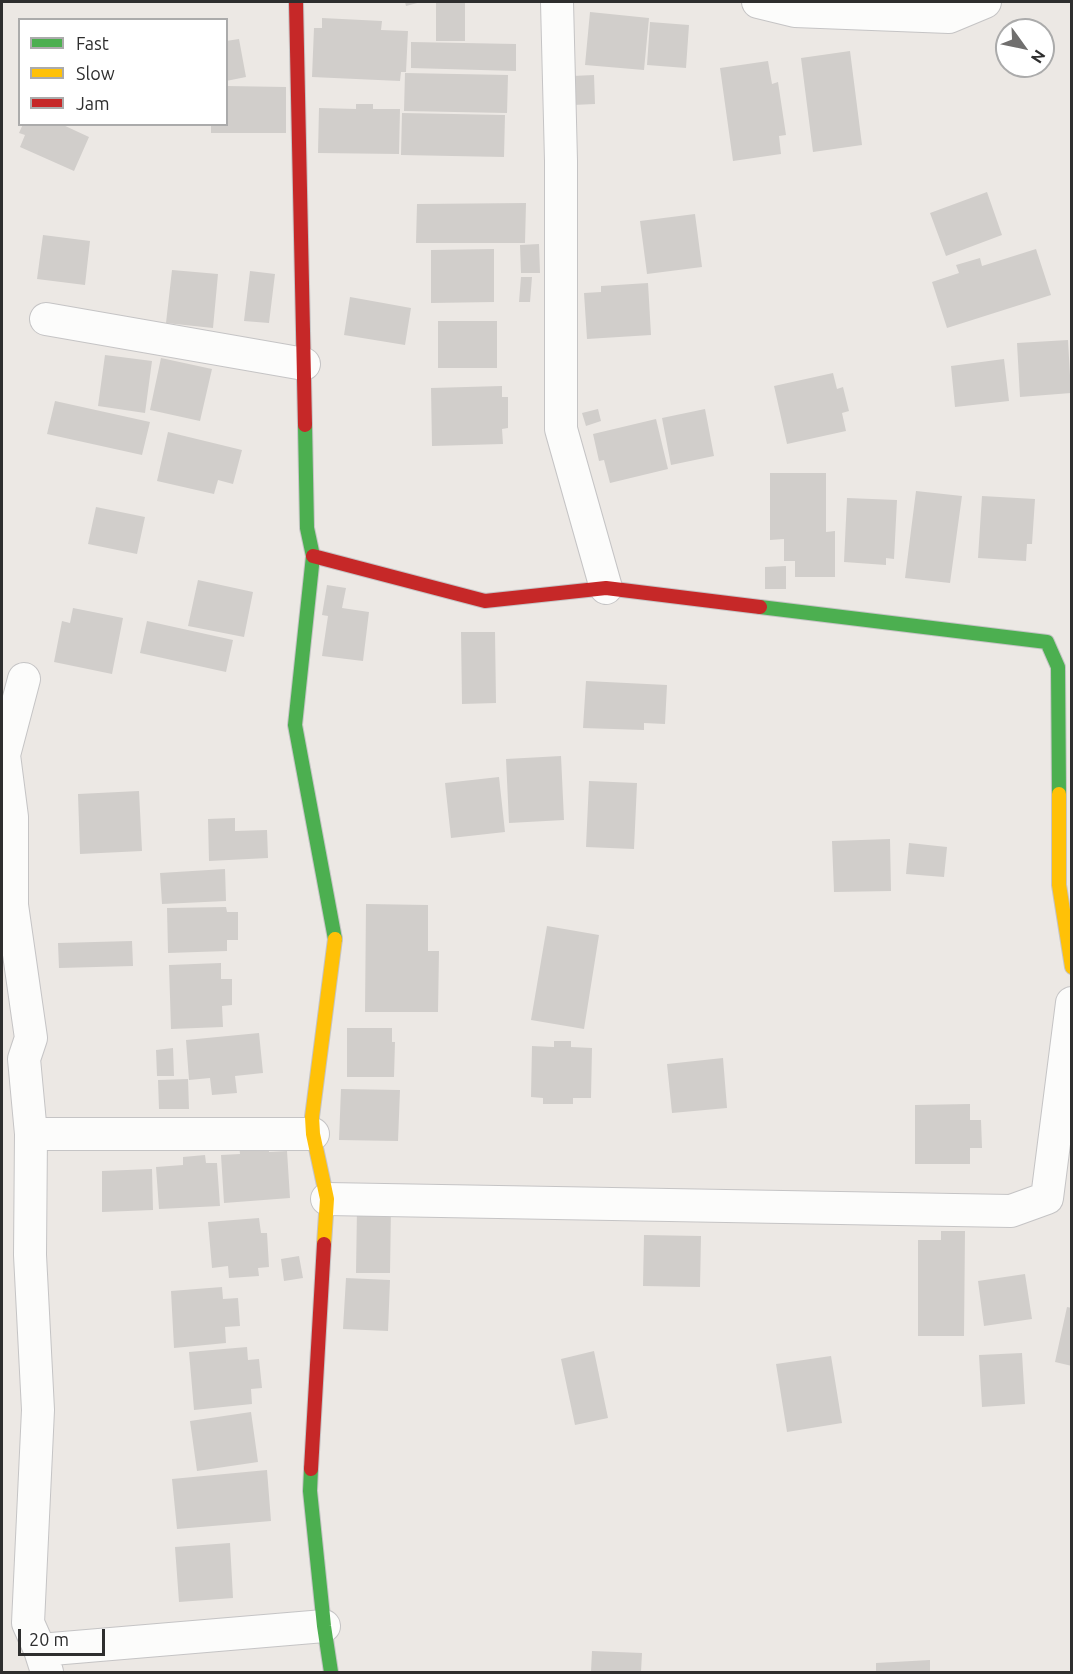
<!DOCTYPE html>
<html>
<head>
<meta charset="utf-8">
<style>
  body { margin:0 }
  #map { position:relative; width:1073px; height:1674px; overflow:hidden; background:#ece8e4; font-family:Ubuntu,sans-serif }
  canvas { display:block }
  .frame { position:absolute; inset:0; border:3px solid #2e2e2e; pointer-events:none }
  .legend { position:absolute; left:18px; top:18px; width:210px; height:108px; box-sizing:border-box; background:#fff; border:2px solid #ababab; margin:0; padding:8px 10px; list-style:none; font-size:18px; color:#2e2e2e }
  .legend li { display:flex; align-items:center; gap:12px; height:30px }
  .legend b { width:30px; border:2px solid #ababab }
  .north { position:absolute; left:995px; top:18px; width:60px; height:60px; box-sizing:border-box; background:#fff; border:2px solid #ababab; border-radius:50%; rotate:123deg; font-size:16px; font-weight:700; line-height:24px; text-align:center; color:#2e2e2e }
  .north::after { content:''; display:block; margin:auto; width:21px; height:27px; background:#706f6e; clip-path:polygon(50% 0,100% 100%,50% 72%,0 100%) }
  .scale { position:absolute; left:18px; top:1629px; width:87px; height:27px; box-sizing:border-box; border:3px solid #2e2e2e; border-top:0; padding-left:8px; font-size:18px; line-height:21px; white-space:nowrap; color:#2e2e2e; -webkit-text-stroke:4px #fff; paint-order:stroke }
</style>
</head>
<body>
<div id="map">
<canvas width="1073" height="1674"></canvas>
<div class="frame"></div>
<ul class="legend">
<li><b style="height:8px;background:#4caf50"></b>Fast</li>
<li><b style="height:8px;background:#ffc107"></b>Slow</li>
<li><b style="height:8px;background:#c62828"></b>Jam</li>
</ul>
<div class="north">N</div>
<div class="scale">20 m</div>
</div>
<script>
const g = document.querySelector('canvas').getContext('2d');
g.lineJoin = 'round';
function fillPath(path, color) {
  g.fillStyle = color;
  g.fill(path, 'evenodd');
}
function trace(path, color, width, dash) {
  g.strokeStyle = color;
  g.lineWidth = width;
  g.lineCap = dash ? 'butt' : 'round';
  g.setLineDash(dash || []);
  g.stroke(path);
}
const building = new Path2D(`
  M405,2H421L406,6Z
  M436,2H465V41H436Z
  M590,12L649,18L644,70L585,65Z
  M322,18L382,21L381,30L408,31L406,72H401L400,81L312,77L314,28H322Z
  M650,22L689,25L686,68L647,65Z
  M239,39L246,77L226,81V41Z
  M411,42L516,44V71L411,68Z
  M850,51L862,145L813,152L801,58Z
  M768,61L772,84L778,82L786,135L779,136L781,154L733,161L720,68Z
  M405,73L508,75L507,113L404,111Z
  M594,75L595,104L573,105L572,76Z
  M226,86L286,87V133H211V124H226Z
  M356,104H373V109H400L399,154L318,153L319,108L356,109Z
  M402,113L505,115L504,157L401,155Z
  M23,124H61L89,137L74,171L20,147L25,135L19,133Z
  M987,192L1002,235L946,256L930,213Z
  M526,203L525,243H416L417,204Z
  M695,214L702,267L647,274L640,221Z
  M43,235L90,241L85,285L37,279Z
  M539,244L540,273H521L520,245Z
  M494,249V302L431,303V250Z
  M1036,249L1051,295L947,328L932,282L959,273L956,265L980,258L982,266Z
  M172,270L218,274L213,328L166,323Z
  M250,271L275,274L269,323L244,321Z
  M521,277H532L530,302H519Z
  M648,283L651,335L587,339L584,293L601,292V286Z
  M350,297L411,308L405,345L344,335Z
  M438,321H497V368H438Z
  M1068,340L1071,393L1020,397L1017,343Z
  M105,355L152,361L145,413L98,406Z
  M161,358L212,369L200,421L150,410Z
  M1004,359L1009,401L955,407L951,366Z
  M833,373L837,389L843,387L849,411L842,413L846,431L787,444L774,386Z
  M502,386V397H508V428L502,429L503,444L432,446L431,388Z
  M55,401L150,422L142,455L47,434Z
  M598,409L601,421L586,426L582,413Z
  M705,409L714,456L671,465L662,418Z
  M656,419L668,469L610,483L604,460L599,461L593,434Z
  M168,432L242,450L233,484L218,480L214,494L157,481Z
  M770,473H826V532L835,531V577H795V561H784V539L770,540Z
  M916,491L962,496L950,583L905,578Z
  M982,496L1035,499L1032,544H1027L1026,561L978,558Z
  M847,498L897,500L894,559L886,558V565L844,562Z
  M96,507L145,517L137,554L88,544Z
  M786,566V589H765V567Z
  M198,580L253,592L244,637L188,626Z
  M327,585L346,588L342,608L369,612L363,661L322,656L328,616L322,615Z
  M73,608L123,618L112,674L54,662L62,621L70,623Z
  M147,621L233,640L226,672L140,653Z
  M461,632H495L496,703L462,704Z
  M586,681L667,685L665,724L644,723V730L583,728Z
  M561,756L564,820L509,823L506,759Z
  M499,777L505,832L451,838L445,783Z
  M589,781L637,783L634,849L586,847Z
  M139,791L142,851L80,854L78,794Z
  M235,818V831L267,830L268,858L209,861L208,819Z
  M890,839L891,891L834,892L832,841Z
  M909,843L947,847L944,877L906,874Z
  M225,869L226,901L162,904L160,873Z
  M366,904L428,905V951H439L438,1012H365Z
  M226,907L227,912H238V940H227V951L168,953L167,908Z
  M547,926L599,935L584,1029L531,1020Z
  M132,941L133,966L59,968L58,943Z
  M221,963V979H232V1005L222,1006L223,1027L171,1029L169,965Z
  M347,1028H392V1042H395L394,1077H347Z
  M259,1033L263,1073L235,1076L237,1093L212,1095L210,1078L189,1080L186,1040Z
  M554,1041H571V1047L592,1048L591,1098H573V1104H543V1098L531,1097L532,1046L554,1047Z
  M173,1048L174,1076H157L156,1050Z
  M723,1058L727,1108L672,1113L667,1064Z
  M188,1079L189,1109H159L158,1080Z
  M341,1089L400,1090L398,1141L339,1140Z
  M970,1104V1120H981L982,1148H970V1164H915V1105Z
  M268,1141L269,1152L287,1151L290,1198L224,1203L221,1155L240,1154L239,1143Z
  M205,1155L206,1163H217L220,1206L159,1209L156,1167L183,1165V1157Z
  M152,1169L153,1210L102,1212V1171Z
  M357,1208H391L390,1273H356Z
  M259,1218L261,1233H267L269,1267L258,1268L259,1276L229,1278L228,1266L212,1268L208,1222Z
  M941,1231H965L964,1336H918V1240H941Z
  M644,1235L701,1236L700,1287L643,1286Z
  M299,1256L303,1278L284,1281L281,1259Z
  M1025,1274L1032,1319L984,1326L978,1281Z
  M346,1278L390,1280L388,1331L343,1329Z
  M222,1287L223,1299L238,1298L240,1326L225,1327L226,1343L174,1348L171,1291Z
  M1067,1307L1072,1308V1366L1055,1362Z
  M247,1347L248,1360L259,1359L262,1388L251,1389L252,1404L194,1410L189,1352Z
  M594,1351L608,1418L575,1425L561,1359Z
  M1022,1353L1025,1404L982,1407L979,1355Z
  M831,1356L842,1423L787,1432L776,1364Z
  M251,1412L258,1462L197,1471L190,1421Z
  M267,1470L271,1521L177,1529L172,1479Z
  M230,1543L233,1598L179,1602L175,1547Z
  M592,1651L642,1653L641,1672H591Z
  M930,1660V1672H876V1663Z`);
const street = new Path2D(`
  M557,2L561,161V429L606,588
  M758,2L795,11L949,17L985,2
  M46,319L304,364
  M2,900L12,905L31,1038L24,1059L31,1134L30,1255L38,1410L28,1623L40,1650L47,1672
  M12,905V817L4,755L24,679
  M31,1134H313
  M327,1199L1011,1211L1047,1198L1072,1003
  M40,1650L324,1626`);
const fast = new Path2D(`
  M305,425L307,528L313,556L295,725L335,939
  M760,607L1047,642L1058,667L1059,794
  M311,1469L310,1491L324,1626L331,1672`);
const slow = new Path2D(`
  M1059,794V885L1072,967
  M324,1244L327,1199L313,1134L312,1117L335,939`);
const jam = new Path2D(`
  M296,2L305,425
  M313,556L485,601L606,588L760,607
  M311,1469L324,1244`);
fillPath(building, '#d1cecb');
trace(street, '#c5c4c5', 34);
trace(fast, '#c5c4c5', 16);
trace(slow, '#c5c4c5', 16);
trace(jam, '#c5c4c5', 16);
trace(street, '#fcfcfb', 32);
trace(fast, '#4caf50', 14);
trace(slow, '#ffc107', 14);
trace(jam, '#c62828', 14);
</script>
</body>
</html>
